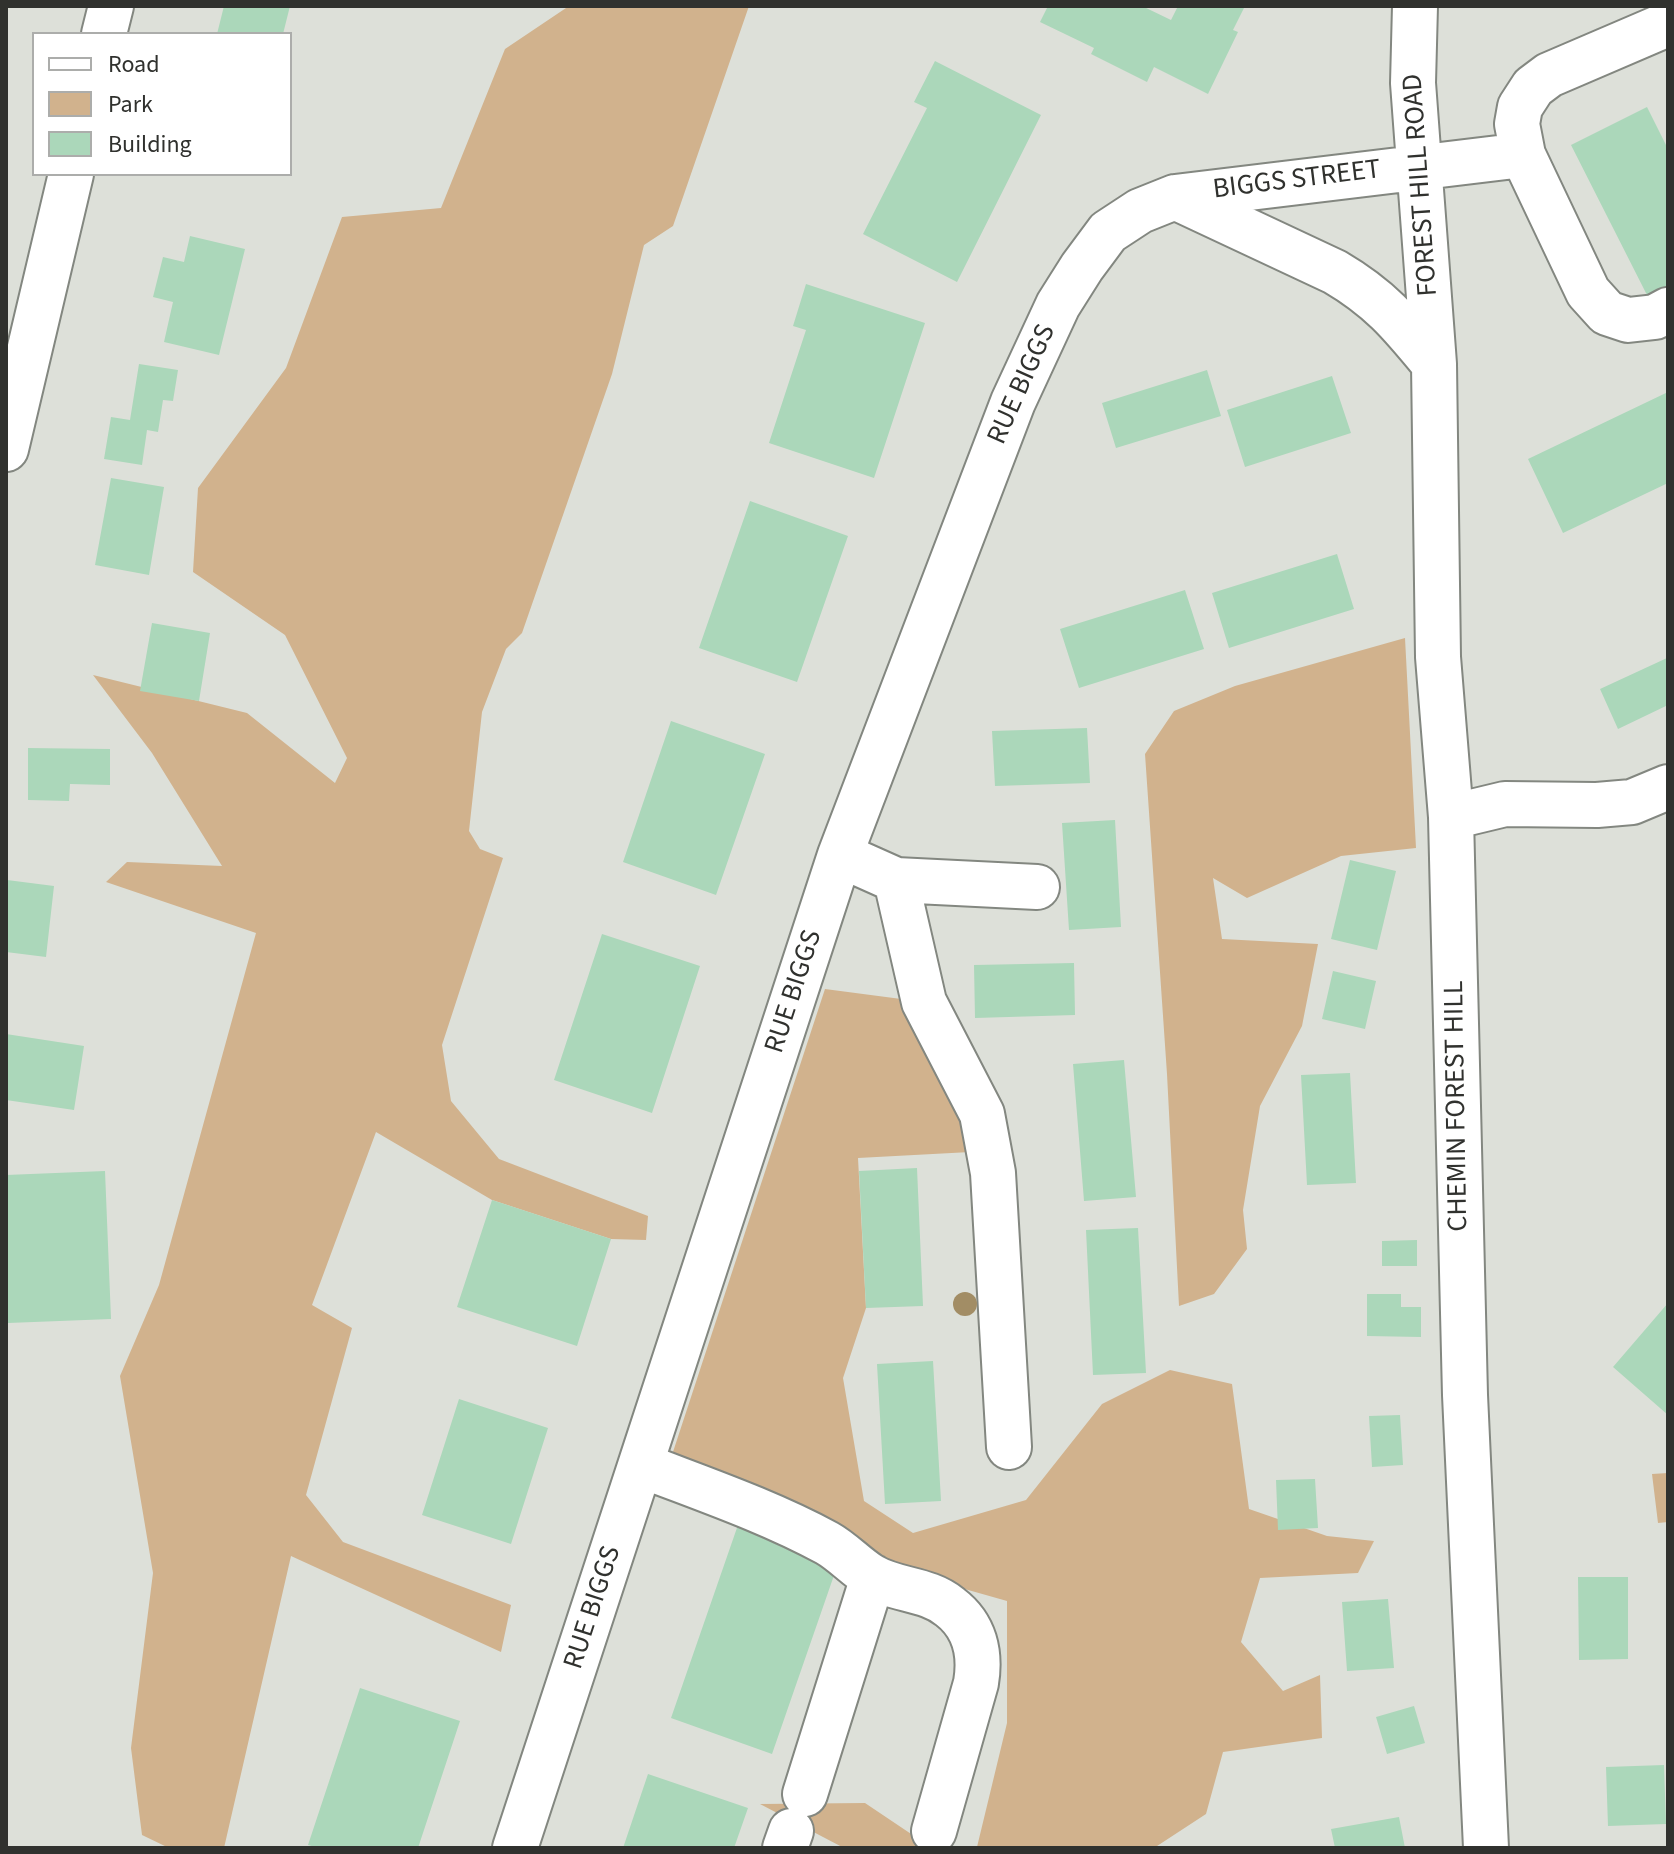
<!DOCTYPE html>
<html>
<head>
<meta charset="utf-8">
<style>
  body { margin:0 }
  #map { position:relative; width:1674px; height:1854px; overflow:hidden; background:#dde0d9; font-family:"Source Sans 3",sans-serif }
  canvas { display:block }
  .frame { position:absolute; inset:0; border:8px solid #30312e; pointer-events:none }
  .legend { position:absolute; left:32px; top:32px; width:260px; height:144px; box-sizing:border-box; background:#fff; border:2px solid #acadab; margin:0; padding:10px 14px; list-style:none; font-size:24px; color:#30312e }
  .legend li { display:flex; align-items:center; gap:16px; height:40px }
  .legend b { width:40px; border:2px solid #acadab }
</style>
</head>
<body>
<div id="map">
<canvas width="1674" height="1854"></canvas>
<div class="frame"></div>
<ul class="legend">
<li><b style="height:10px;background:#fff"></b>Road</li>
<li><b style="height:22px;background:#d1b28d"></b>Park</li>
<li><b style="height:22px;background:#abd7ba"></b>Building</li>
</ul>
</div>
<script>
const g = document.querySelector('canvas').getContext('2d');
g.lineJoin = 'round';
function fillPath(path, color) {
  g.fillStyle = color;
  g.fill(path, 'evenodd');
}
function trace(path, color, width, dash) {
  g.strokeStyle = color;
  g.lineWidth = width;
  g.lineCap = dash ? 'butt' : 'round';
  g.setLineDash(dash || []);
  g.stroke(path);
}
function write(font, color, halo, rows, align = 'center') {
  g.font = font + ' "Source Sans 3",sans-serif';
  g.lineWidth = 8;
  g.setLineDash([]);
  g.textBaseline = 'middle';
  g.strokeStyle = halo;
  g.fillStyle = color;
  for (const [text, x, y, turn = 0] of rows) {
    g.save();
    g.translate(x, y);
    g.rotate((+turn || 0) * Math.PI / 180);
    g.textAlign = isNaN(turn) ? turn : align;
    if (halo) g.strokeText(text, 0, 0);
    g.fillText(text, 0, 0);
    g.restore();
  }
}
const green = new Path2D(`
  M569,6H749L673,226L644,245L612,374L522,633L506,649L482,712L469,831L480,849L503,858L442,1045L451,1101L499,1159L648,1216L646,1240L611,1239L492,1200L376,1132L312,1305L352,1328L306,1495L343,1542L511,1605L501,1652L291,1556L224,1848H169L142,1835L131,1748L153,1573L120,1376L159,1285L256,933L106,882L127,862L222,866L152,753L93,675L247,713L335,783L347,758L285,635L193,572L198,488L286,368L342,217L441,208L505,49Z
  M1405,638L1416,848L1341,856L1247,898L1213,878L1222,939L1318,944L1302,1026L1260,1106L1243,1210L1247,1249L1214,1294L1179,1306L1167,1074L1145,754L1174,711L1235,686Z
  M825,989L924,1002L989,1151L858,1158L866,1308L843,1378L864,1501L913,1533L1026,1500L1102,1404L1170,1370L1232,1384L1249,1509L1327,1536L1374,1541L1358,1573L1260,1578L1241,1642L1283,1691L1320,1675L1322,1738L1223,1752L1206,1814L1154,1848H959L977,1847L1007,1723V1601L880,1565L671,1458Z
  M1668,1473V1522L1658,1523L1652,1474Z
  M865,1803L932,1848H844L760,1804Z`);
const building = new Path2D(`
  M224,6H290L283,34H217Z
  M1048,6H1142L1171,20L1178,6H1245L1233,30L1238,32L1208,94L1154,67L1147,82L1091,54L1094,48L1040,22Z
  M935,61L1041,115L957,282L863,234L927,108L914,102Z
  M1647,107L1668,149V287L1648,297L1571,145Z
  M190,236L245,249L219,355L164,342L173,302L153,297L163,257L184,262Z
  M806,284L925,323L874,478L769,443L806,330L793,326Z
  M139,364L178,370L173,401L163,400L158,432L147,430L142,465L104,459L111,417L130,420Z
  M1207,370L1221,416L1116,448L1102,403Z
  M1332,376L1351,433L1245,467L1227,410Z
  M1668,392V483L1563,533L1528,459Z
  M111,478L164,487L149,575L95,565Z
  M750,501L848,536L797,682L699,648Z
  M1337,554L1354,609L1229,648L1212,593Z
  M1185,590L1204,649L1079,688L1060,629Z
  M152,623L210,633L199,701L140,691Z
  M1667,658L1668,705L1618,729L1600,689Z
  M671,721L765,754L716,895L623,862Z
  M1087,728L1090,783L995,786L992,731Z
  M28,748L110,749V785L70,784L69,801L28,800Z
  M1115,820L1121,927L1069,930L1062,823Z
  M1350,860L1396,871L1377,950L1331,939Z
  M7,880L54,886L46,957L6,952Z
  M602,934L700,966L652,1113L554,1080Z
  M1074,963L1075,1015L975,1018L974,965Z
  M1333,971L1376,981L1365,1029L1322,1019Z
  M6,1034L84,1046L74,1110L6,1100Z
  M1124,1060L1136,1197L1084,1201L1073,1064Z
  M1350,1073L1356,1183L1307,1185L1301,1075Z
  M917,1168L923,1306L866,1308L859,1171Z
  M105,1171L111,1319L8,1323L6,1175Z
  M492,1200L611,1239L577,1346L457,1307Z
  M1138,1228L1146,1373L1093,1375L1086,1230Z
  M1417,1240V1266H1382V1241Z
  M1367,1294H1401V1307H1421V1337L1367,1336Z
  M1668,1303V1415L1613,1367Z
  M933,1361L941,1501L885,1504L877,1364Z
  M459,1399L548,1428L511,1544L422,1515Z
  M1400,1415L1403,1465L1372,1467L1369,1416Z
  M1315,1479L1318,1528L1278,1530L1276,1480Z
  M739,1522L840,1558L772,1754L671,1718Z
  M1578,1577H1628V1659L1579,1660Z
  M1388,1599L1394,1668L1347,1671L1342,1602Z
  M360,1688L460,1721L418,1848H319L308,1845Z
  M1414,1706L1425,1743L1387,1754L1376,1717Z
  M1664,1765L1666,1824L1608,1826L1606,1767Z
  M648,1774L748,1808L734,1848H623Z
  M1399,1817L1405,1848H1335L1331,1829Z`);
const minor = new Path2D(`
  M1415,6L1413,83L1434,364L1438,657L1451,817L1465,1395L1486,1848
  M1668,24L1549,75L1533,87L1520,107L1517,124L1523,155L1588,292L1607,313L1628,320L1655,317L1668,310
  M104,34L111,6
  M1175,197L1335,272C1381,299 1401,324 1434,364
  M6,449L71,174
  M1451,817L1505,804L1597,805L1632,802L1668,787
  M840,855L896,880L924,1002L982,1114L993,1173L1009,1447
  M896,880L1037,887
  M641,1465C703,1489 768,1511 827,1543C843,1552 855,1566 871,1576C896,1591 927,1588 950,1607C975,1626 981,1653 976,1683L934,1831
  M805,1794L873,1577
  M515,1848L840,855L1013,402L1058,305L1082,267L1108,232L1140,211L1175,197L1523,155
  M785,1848L791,1831`);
const trees = [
  [965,1304]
];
const streetNames = [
  ["BIGGS STREET",1297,181,-7],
  ["FOREST HILL ROAD",1422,185,-94],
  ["RUE BIGGS",1023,385,-66],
  ["RUE BIGGS",795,992,-72],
  ["CHEMIN FOREST HILL",1458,1106,-91],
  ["RUE BIGGS",594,1608,-72]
];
fillPath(green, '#d1b28d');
fillPath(building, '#abd7ba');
trace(minor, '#838780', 48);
trace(minor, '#fff', 44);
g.fillStyle = '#a28d65';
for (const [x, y] of trees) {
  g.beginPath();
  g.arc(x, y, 12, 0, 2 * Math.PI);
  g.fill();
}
write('28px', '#30312e', '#fff', streetNames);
</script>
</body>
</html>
